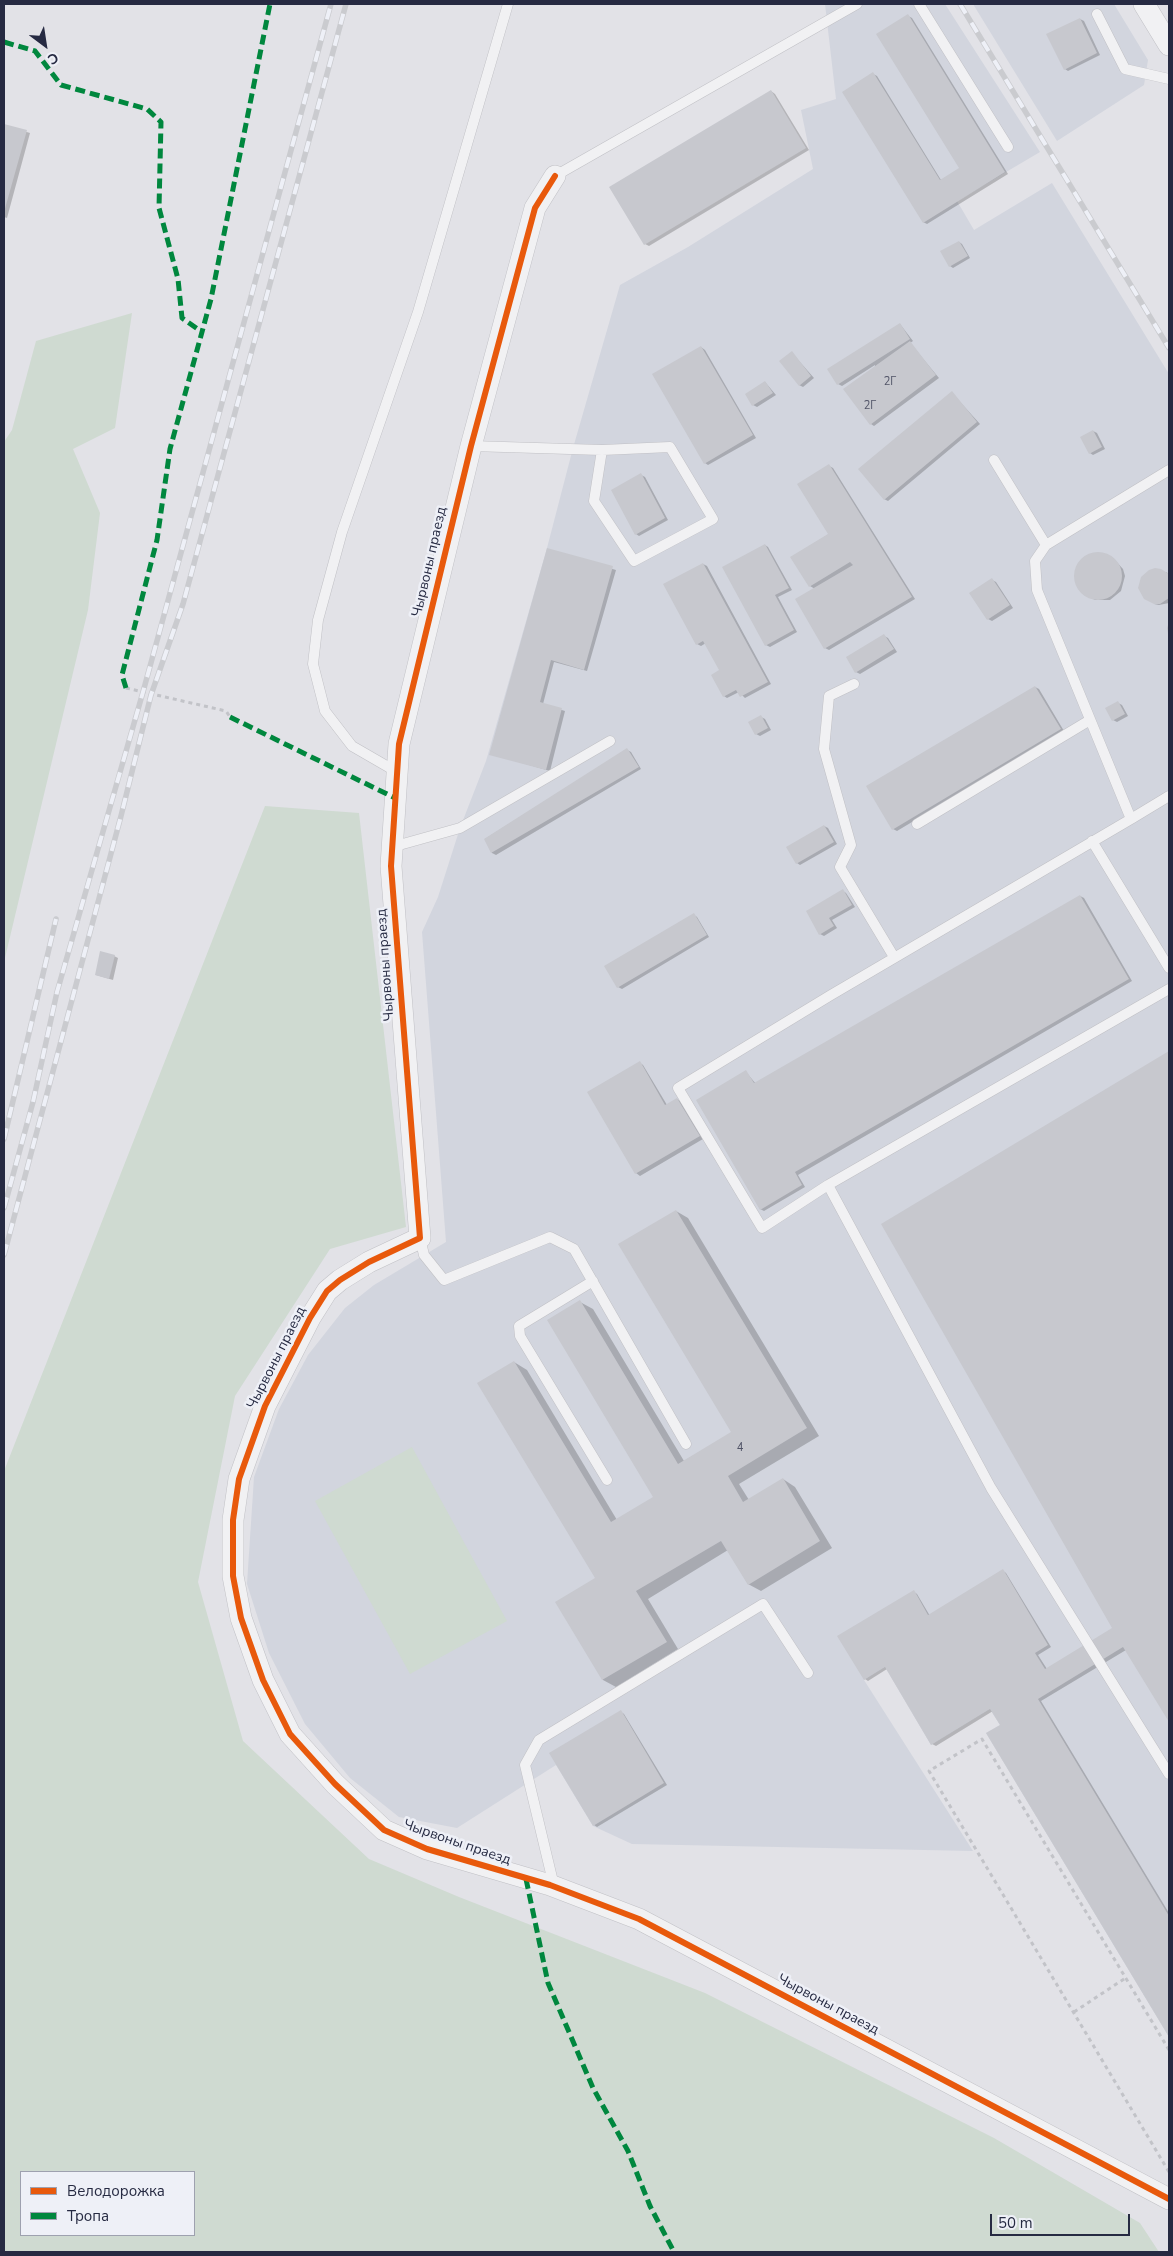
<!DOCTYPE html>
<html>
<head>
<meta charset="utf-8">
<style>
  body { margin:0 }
  #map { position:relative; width:1173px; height:2256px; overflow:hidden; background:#e2e2e7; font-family:"Nunito Sans",sans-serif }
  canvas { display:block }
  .frame { position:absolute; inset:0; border:5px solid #262a42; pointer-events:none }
  .legend { position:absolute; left:20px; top:2171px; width:175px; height:65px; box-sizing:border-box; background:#eef0f7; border:1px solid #9ea1af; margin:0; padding:6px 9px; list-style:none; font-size:15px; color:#262a42 }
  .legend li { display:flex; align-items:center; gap:10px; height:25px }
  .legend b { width:25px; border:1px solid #9ea1af }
  .north { position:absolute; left:20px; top:20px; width:50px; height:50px; -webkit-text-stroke:4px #eef0f7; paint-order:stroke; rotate:149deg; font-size:14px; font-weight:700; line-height:20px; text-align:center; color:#262a42 }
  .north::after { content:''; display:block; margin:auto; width:18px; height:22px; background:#262a42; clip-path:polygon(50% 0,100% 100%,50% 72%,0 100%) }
  .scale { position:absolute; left:990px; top:2214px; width:140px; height:22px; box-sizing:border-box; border:2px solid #262a42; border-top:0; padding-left:6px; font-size:15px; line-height:18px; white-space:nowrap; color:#262a42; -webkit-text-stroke:4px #eef0f7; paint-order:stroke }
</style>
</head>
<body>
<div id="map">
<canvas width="1173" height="2256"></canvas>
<div class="frame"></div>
<ul class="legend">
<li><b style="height:6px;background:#e8590c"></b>Велодорожка</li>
<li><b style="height:6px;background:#00873e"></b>Тропа</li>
</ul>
<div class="north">С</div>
<div class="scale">50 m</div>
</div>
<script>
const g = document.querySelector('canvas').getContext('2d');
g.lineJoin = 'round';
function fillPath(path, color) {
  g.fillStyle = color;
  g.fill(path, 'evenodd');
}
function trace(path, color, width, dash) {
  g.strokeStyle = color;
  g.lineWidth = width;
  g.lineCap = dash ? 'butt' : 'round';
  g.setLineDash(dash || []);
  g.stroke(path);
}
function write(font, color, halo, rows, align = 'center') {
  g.font = font + ' "Nunito Sans",sans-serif';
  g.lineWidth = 5;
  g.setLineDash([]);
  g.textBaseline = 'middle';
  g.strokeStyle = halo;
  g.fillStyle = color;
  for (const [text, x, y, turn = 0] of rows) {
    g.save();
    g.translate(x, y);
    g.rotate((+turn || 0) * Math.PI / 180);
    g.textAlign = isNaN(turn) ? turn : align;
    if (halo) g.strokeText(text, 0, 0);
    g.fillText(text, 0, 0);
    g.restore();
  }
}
const built = new Path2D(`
  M825,4H945L1040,152L957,201L974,230L1052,183L1169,374V2037L986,1733L1000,1725L990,1709L931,1745L885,1667L864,1680L973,1851L632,1844L593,1826L556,1765L457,1828L399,1817L350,1778L305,1724L269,1653L247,1584L254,1477L279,1409L308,1355L345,1308L374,1285L446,1242L422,932L438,897L460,828L486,761L547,548L573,448L620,285L688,247L813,169L801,110L836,99Z
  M973,4H1114L1148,60L1144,85L1057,141Z`);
const green = new Path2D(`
  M132,313L115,428L73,449L100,513L88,610L4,962V442L12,430L36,341Z
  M265,806L359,813L406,1227L330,1249L235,1396L198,1582L243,1741L369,1859L459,1897L705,1993L994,2138L1140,2223L1159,2252H4V1471ZM21,2172H194V2235H21Z
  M412,1447L507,1621L410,1674L315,1501Z`);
const shadow = new Path2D(`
  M908,16L912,18L1008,174L927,224L923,222L873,74L877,76L941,180L960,169Z
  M1080,19L1084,21L1100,55L1068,71L1065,69Z
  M771,91L775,94L809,150L649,246L645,244Z
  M4,125L30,133L7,218L4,217Z
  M959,242L962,244L970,258L953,268L950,266Z
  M900,324L913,341L910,343L939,378L874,426L871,424L875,365L842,386L838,384Z
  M701,347L705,350L756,438L708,465L705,463Z
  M792,353L814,378L803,387L799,385Z
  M765,382L776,395L757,407L753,405Z
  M952,393L980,424L888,501L884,499Z
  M1093,431L1097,433L1105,449L1093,455L1090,453Z
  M829,466L833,468L915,599L829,650L825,648L815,589L810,586L792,557L829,534Z
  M641,475L645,477L668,520L639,536L636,534Z
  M765,545L768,547L792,590L778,597L797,632L770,647L766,645L724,567Z
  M548,550L616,570L587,671L554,662L543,704L565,711L550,771L491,754Z
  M1102,553L1113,558L1123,569L1125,576L1121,591L1110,600H1095L1084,594L1076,581L1077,566L1088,555Z
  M703,564L707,566L771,684L745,698L739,692L727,698L724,696L721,671L706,643L701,646L697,644Z
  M1166,572L1169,574V603L1159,605L1154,604Z
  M992,580L996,582L1013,608L992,621L988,619Z
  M884,636L888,638L897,652L860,674L856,672Z
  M1035,687L1039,689L1064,731L897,831L893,829Z
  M1118,703L1122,705L1128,716L1117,722L1113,720Z
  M761,717L765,719L771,730L760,736L756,734Z
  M627,750L631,752L641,769L496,855L492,853L485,839Z
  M824,826L828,828L837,844L800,865L797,863Z
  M843,891L846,893L855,907L832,920L837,928L824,936L820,934Z
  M1080,896L1084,898L1132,981L798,1175L805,1187L764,1211L760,1209L746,1072L756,1084Z
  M694,915L697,917L709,937L622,989L618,987Z
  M114,956L118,958L113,980L96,975Z
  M1169,1053V1719L1126,1650L1041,1701L1169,1913V2035L988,1734L1002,1725L993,1711L936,1746L932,1744L887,1669L868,1681L865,1679L914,1592L917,1594L930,1616L1003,1571L1006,1573L1051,1647L1038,1655L1047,1669L1116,1632L883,1225Z
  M640,1063L643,1065L667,1105L677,1099L681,1102L703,1139L640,1176L636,1173L589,1092Z
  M676,1211L688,1218L819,1436L739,1484L749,1500L783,1479L795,1487L832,1548L761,1591L748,1584L728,1550L648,1599L678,1649L616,1687L603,1680L557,1603L596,1579L514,1362L527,1370L617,1520L655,1498L580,1302L593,1309L684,1461L732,1433Z
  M621,1712L624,1714L667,1785L597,1827L594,1825Z`);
const building = new Path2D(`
  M908,14L1005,172L923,223L842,92L873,72L940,180L959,168L876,34Z
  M1080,18L1097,53L1064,70L1046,34Z
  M771,90L806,148L644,245L609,187Z
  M4,124L27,130L4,212Z
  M959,241L968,256L949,267L940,251Z
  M900,323L910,339L837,385L827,369Z
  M910,341L936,375L870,425L843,389Z
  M701,346L753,435L704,464L652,374Z
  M792,351L811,376L799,386L779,361Z
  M765,381L773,393L752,406L745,394Z
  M952,391L977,422L884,500L858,469Z
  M1093,430L1102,447L1089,454L1080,437Z
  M829,464L912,597L824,649L795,599L853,565L850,562L809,587L790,557L828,534L797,484Z
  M641,473L665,518L635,535L611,490Z
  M765,544L789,588L775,595L794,630L765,646L722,567Z
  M547,548L613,566L584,670L551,660L540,702L562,708L546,770L489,755Z
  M1074 576a24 24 0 1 1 48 0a24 24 0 1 1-48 0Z
  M703,563L768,682L740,697L736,690L723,697L711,675L719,670L703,641L696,645L663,584Z
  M1155,568L1161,569L1169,574V598L1160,604H1154L1144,599L1138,588L1141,577L1149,570Z
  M992,578L1010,605L987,620L969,593Z
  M1169,622V639L1167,628Z
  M884,634L894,649L855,673L846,657Z
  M1035,686L1061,729L892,830L866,786Z
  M1118,701L1125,714L1112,721L1105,708Z
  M761,715L768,728L755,735L748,722Z
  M627,748L639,767L491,853L484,839Z
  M824,825L834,842L796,864L786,847Z
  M843,889L852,905L829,918L834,926L819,935L806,911Z
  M1080,895L1129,979L795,1172L802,1185L760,1210L696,1100L746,1070L754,1083Z
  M694,913L707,935L617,988L604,966Z
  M100,951L115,955L109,979L95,975Z
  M1169,1051V1722L1123,1647L1038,1699L1169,1916V2037L986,1733L1000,1725L990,1709L931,1745L885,1667L864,1680L837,1636L914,1590L928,1615L1003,1569L1048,1645L1035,1653L1045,1669L1112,1628L881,1224Z
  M640,1061L665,1105L677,1098L700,1136L635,1174L587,1092Z
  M676,1210L807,1428L728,1476L743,1502L783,1478L820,1541L748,1585L721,1541L636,1591L667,1642L602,1680L555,1602L595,1578L477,1383L514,1361L611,1522L653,1497L547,1320L580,1300L678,1464L731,1432L618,1244Z
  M621,1710L664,1783L593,1826L549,1753Z`);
const path = new Path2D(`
  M126,688L226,711L230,717
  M1074,2012L1127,1977
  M1169,2050L982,1739L929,1771L1169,2172`);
const lane = new Path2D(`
  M919,4L1008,147
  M1097,14L1125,69L1169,79
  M555,176L857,4
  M471,446L602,450L670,447L713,519L634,561L594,501L602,450
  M994,460L1046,545
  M1169,470L1046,545L1035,561L1037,590L1131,819L831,995L678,1088L762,1228L828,1185L991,1488L1169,1774
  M854,684L829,696L824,749L851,845L840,867L894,957
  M397,772L352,746L325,711L313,664L318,620L342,532L418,312L508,4
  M1131,819L1169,796
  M917,824L1090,720
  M1092,841L1169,968
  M392,847L460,828L610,741
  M828,1185L1169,989
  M420,1238L424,1255L444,1280L550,1237L574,1249L686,1444
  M593,1281L519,1326L520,1336L607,1480
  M554,1886L525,1765L539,1740L763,1604L808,1673`);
const street = new Path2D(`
  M1144,4L1169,45
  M555,176L535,208L471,446L399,744L391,866L420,1238L369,1262L340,1280L327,1291L310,1318L265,1406L239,1479L233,1520V1576L241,1618L263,1680L290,1734L335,1784L384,1830L427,1849L550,1885L639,1919L1169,2199`);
const rail = new Path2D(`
  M960,4L1169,348
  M4,1139L56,919
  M4,1208L33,1102L57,992L143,692L331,4
  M4,1255L121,816L151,695L183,604L346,4`);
const quiet = new Path2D(`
  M4,42L35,51L61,85L147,109L161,122L159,208L178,279L182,318L202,332
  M126,688L122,675L157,540L170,449L211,299L270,4
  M230,717L395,798
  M526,1879L548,1983L593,2088L628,2151L650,2206L674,2252`);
const cycleway = new Path2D(`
  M555,176L535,208L471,446L399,744L391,866L420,1238L369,1262L340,1280L327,1291L310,1318L265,1406L239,1479L233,1520V1576L241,1618L263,1680L290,1734L335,1784L384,1830L427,1849L550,1885L639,1919L1169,2199`);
const numberNames = [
  ["2Г",890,382],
  ["2Г",870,406],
  ["4",740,1448]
];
const streetNames = [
  ["Чырвоны праезд",430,562,-77],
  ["Чырвоны праезд",386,965,-94],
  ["Чырвоны праезд",277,1358,-63],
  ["Чырвоны праезд",457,1843,19],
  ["Чырвоны праезд",828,2005,28]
];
fillPath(built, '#d2d5de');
fillPath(green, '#cfdad1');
fillPath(shadow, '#0003');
fillPath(building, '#c7c8ce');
trace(lane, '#c0c0c5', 11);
trace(street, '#c0c0c5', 22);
trace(path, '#c2c3c8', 3, [4, 4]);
trace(lane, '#f1f1f3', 10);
trace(street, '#f1f1f3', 21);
trace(rail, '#cacbcf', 5.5);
trace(rail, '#eef0f7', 4, [11]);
trace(quiet, '#00873e', 5, [10, 5]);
trace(cycleway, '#e8590c', 6);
write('11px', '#505366', null, numberNames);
write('14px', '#262a42', '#eef0f7', streetNames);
</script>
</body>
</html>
